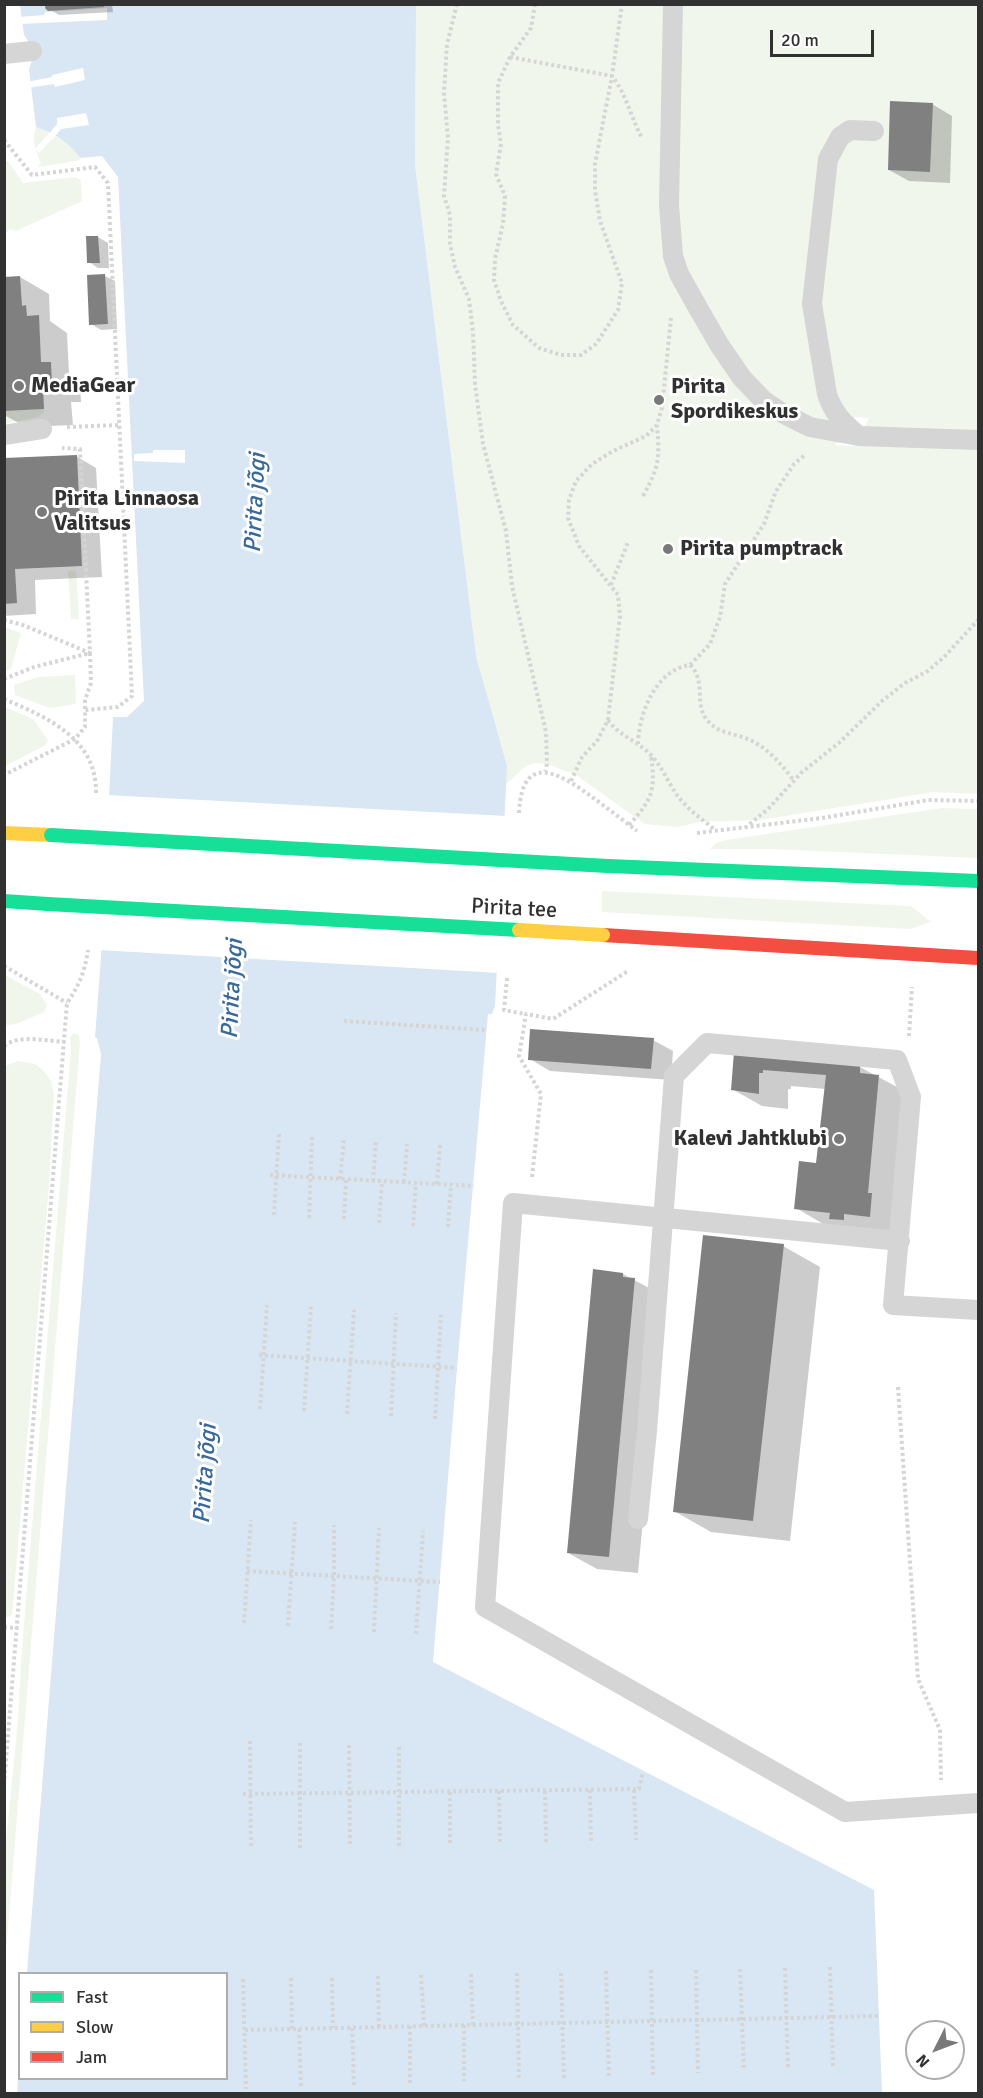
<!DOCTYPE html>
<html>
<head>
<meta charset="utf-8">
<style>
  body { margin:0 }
  #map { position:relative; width:983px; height:2098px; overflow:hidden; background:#fff; font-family:Signika,sans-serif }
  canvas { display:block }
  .frame { position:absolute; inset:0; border:6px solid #313131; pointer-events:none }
  .legend { position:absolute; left:18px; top:1972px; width:210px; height:108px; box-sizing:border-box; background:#fff; border:2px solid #adadad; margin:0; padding:8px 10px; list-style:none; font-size:18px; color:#313131 }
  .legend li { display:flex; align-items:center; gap:12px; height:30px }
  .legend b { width:30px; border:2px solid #adadad }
  .north { position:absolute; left:905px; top:2020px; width:60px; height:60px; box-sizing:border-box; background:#fff; border:2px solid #adadad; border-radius:50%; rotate:228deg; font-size:16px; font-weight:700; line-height:24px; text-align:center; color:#313131 }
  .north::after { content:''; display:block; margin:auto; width:21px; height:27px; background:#797979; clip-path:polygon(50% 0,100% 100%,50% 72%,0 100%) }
  .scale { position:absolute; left:770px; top:30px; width:104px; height:27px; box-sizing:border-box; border:3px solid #313131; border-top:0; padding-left:8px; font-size:18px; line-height:21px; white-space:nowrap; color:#313131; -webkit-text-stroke:4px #fff; paint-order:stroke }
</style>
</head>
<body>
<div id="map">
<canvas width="983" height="2098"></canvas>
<div class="frame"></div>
<ul class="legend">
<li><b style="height:8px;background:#16e098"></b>Fast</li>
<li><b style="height:8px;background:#ffcf43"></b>Slow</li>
<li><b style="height:8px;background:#f24e42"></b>Jam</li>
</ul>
<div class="north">N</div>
<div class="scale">20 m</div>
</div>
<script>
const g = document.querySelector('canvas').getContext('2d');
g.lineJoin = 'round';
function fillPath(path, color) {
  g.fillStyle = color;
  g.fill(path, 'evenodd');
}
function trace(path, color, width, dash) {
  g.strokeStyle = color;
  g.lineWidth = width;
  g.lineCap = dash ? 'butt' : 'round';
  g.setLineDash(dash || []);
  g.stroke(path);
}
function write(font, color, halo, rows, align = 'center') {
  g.font = font + ' Signika,sans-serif';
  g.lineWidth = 6;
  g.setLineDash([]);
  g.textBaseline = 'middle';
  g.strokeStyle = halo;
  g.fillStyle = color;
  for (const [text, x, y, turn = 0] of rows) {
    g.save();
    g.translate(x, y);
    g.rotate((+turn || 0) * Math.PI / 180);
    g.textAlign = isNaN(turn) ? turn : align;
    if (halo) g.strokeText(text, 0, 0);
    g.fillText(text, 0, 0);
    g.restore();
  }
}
const green = new Path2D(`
  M416,5H978V794L934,792L760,820L700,822L678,827L645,824L576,775L547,764L535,763L526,766L505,785L506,766L476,656L415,165ZM855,417L869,418L854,446L835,445Z
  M36,127L50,132L35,149L39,153L55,136L73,147L81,160L39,167L38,166L41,163L35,149L34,136Z
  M5,161H8L23,183L76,177L81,181L82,201L16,231L10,229L5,234Z
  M44,409V412L38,417L5,424V411Z
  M76,570L79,619H71L68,571Z
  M5,627L21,633L11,669L5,671Z
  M75,675L76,704L50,708L15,695L14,685L38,677Z
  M5,707L33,719L48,740L46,745L5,766Z
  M942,808L978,809V858L770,849H710L716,843L726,840Z
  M602,891L911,906L931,922L910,929L602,912Z
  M5,975L40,994L47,1005L44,1012L16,1024L5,1025Z
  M73,1033L79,1035L80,1043L5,1965L6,1841L18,1720L21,1661L71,1049L70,1038Z
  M18,1061L35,1064L42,1069L51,1081L54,1094L49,1184L12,1615L5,1618L4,1066Z`);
const water = new Path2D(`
  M20,5H416L415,165L476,656L507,766L495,1006L492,1014H488L457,1368L433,1662L874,1890L882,2093L17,2094L19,2065L20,2078H226V1974L27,1973L101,1054L97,1038L95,1037L101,957L113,717H127L144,701L118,177L102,156L80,158C71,144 53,132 36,127L29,69L33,57L31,46L24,35Z`);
const pier = new Path2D(`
  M107,8V20L20,24L19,17L44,15L45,12Z
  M83,68L85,80L55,87L54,84L28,88L27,82L52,77V75Z
  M86,113L89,125L61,129L53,139L48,135L57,124V118Z
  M153,450H185V463L134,461V454L153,453Z
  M106,795L507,816L499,973L98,950Z`);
const shadow = new Path2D(`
  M50,4H112L113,12L59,15L49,9Z
  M932,104L952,116L950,183L909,181L889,170Z
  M98,237L108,243L109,268H98L89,262L88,238Z
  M105,276L115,281L117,329L101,330L91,324Z
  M20,277L49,294L50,321L67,333L69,374L80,380L81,402H71L73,425L26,427L4,415V278Z
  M76,456L96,468L102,577L35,580L36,614L4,616V460Z
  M653,1040L673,1051L671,1080L550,1071L530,1059Z
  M769,1059L860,1067L908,1093L899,1232L825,1225L796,1208L817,1165L826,1089L791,1086V1089H788V1109L762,1106L732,1089Z
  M783,1246L820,1267L790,1541L711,1532L674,1511Z
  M623,1274L664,1296L638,1573L597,1569L568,1553Z`);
const building = new Path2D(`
  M46,4H104V7L48,11L45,8Z
  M890,101L933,103L930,172L888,170Z
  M86,236H98L100,263H87Z
  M105,274L108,324L89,325L87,275Z
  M20,276L22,306L26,305L27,316L39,315L41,362H51L52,386H43L44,409L4,411V277Z
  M77,455L82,566L15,569L17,603L4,604V458Z
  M530,1029L654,1038L651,1069L528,1060Z
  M734,1052L860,1066V1073L879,1075L868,1193H872L870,1217L844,1214V1220L829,1219L830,1213L794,1209L799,1161L816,1163L826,1075L763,1070V1073H759V1094L731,1090Z
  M703,1235L784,1244L753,1521L673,1512Z
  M593,1269L623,1273V1277L635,1278L609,1557L567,1553Z`);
const path = new Path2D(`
  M457,4L447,44L444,93L448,138L444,196L450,215V244L455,267L469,299L473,332L475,384L483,444L506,531L512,586L546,732L547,764L545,771
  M535,4L531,28L510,57L498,83V124L501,144L496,174L505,196L503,224L495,259L494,280L501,301L513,325L539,348L561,355H581L596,344L618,310L622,283L600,221L595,190V164L612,76L622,4
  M510,57L612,76C627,95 631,118 642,138
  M4,140L32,175L95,167L108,183L132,696L118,707L85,710V727L75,739L4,775
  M67,427L119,425
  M643,496C659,467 660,459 657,426
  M611,585L628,542
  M4,620L23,625L90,653L80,449L62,448
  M690,665C707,681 693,705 708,721C719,734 735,733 750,740C768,748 783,766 794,781
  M4,679L34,667L90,653L91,683L85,700V710
  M4,699C48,718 97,738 96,794
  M608,720C619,736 638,741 651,755C662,767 668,782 677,795C687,809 702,819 715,830
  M638,744C639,712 656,670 690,665L710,644L720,617L725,584L764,524L776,491L794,464L806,454
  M571,781L582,757L597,741L608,720L620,616L618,595L579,546L568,518L569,500L576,481L592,464L613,451L646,436L657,425L662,408L671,318
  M519,813C522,748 563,775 596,800C610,810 624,821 637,831
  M629,825C652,800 656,790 651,756
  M745,828L769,808L801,773L840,742L882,701L905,683L928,671L945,656L978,620
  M697,833L822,818L928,800L978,801
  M4,966L67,1003
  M507,978L504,1010L525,1014
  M344,1021L487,1030
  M909,1036L912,987
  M4,1046C19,1034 47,1041 65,1042
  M270,1175L474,1186
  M532,1177L541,1094L519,1056L526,1014L553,1019L628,971
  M340,1179L344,1139
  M373,1181L376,1141
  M404,1182L407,1144
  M437,1184L440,1145
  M274,1215L279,1133
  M309,1218L312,1136
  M344,1219L346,1180
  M379,1223L382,1181
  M413,1226L416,1183
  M448,1227L451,1185
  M259,1355L457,1368
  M898,1387L918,1679L940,1730L941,1780
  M260,1409L267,1305
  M304,1411L311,1307
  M347,1414L354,1310
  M391,1416L396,1313
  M435,1419L441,1315
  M247,1571L440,1582
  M244,1623L251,1520
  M288,1626L295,1522
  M4,1627L18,1628
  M331,1629L334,1576V1525
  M374,1632L379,1528
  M416,1634L423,1531
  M250,1741L251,1849
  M349,1745L350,1847
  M399,1747V1846
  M4,1785L67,1003C79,986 85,971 88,950
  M590,1790L591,1841
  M634,1790L636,1840
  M499,1791L500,1843
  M545,1791L546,1842
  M450,1792V1845
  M243,1794L639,1789L643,1772
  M300,1848V1743
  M830,1967L833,2068
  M785,1968L788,2070
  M740,1969L744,2071
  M651,1970L653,2075
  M696,1970L698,2073
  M606,1971L609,2076
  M517,1973L519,2079
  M561,1973L564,2078
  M471,1974L473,2025
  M421,1975L424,2026
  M378,1976L379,2027
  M291,1978L292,2029
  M332,1978L333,2028
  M243,1979L246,2089
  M464,2025V2081
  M410,2026V2083
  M352,2028L354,2085
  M299,2029L301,2087
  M245,2030L879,2016`);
const lane = new Path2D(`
  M673,4L669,205L673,256L679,274L698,308L720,346L742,378L763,400L784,414L810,427L859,436L978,440
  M4,54L32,51
  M4,435L42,429
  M859,436C843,423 833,413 827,394L812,304L828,159L840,137L850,130L874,131
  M900,1241L513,1203L485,1607L845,1812L978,1803
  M638,1519L647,1431L674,1076L707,1043L897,1060L911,1097L893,1305L978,1310`);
const fast = new Path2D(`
  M608,866L978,881
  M4,901L48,904`);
const slow = new Path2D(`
  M4,833L51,835`);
const jam = new Path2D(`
  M603,935L978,958`);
const fastBridge = new Path2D(`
  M51,835L608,866
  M48,904L519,930`);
const slowBridge = new Path2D(`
  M519,930L603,935`);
const markers = [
  [19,386,6,"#797979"],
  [659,400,6,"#797979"],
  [42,512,6,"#797979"],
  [668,549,6,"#797979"],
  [839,1139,6,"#797979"]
];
const poiNames = [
  ["MediaGear",31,386],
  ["Pirita",671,387],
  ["Spordikeskus",671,412],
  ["Pirita Linnaosa",54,499],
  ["Valitsus",54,524],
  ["Pirita pumptrack",680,549],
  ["Kalevi Jahtklubi",827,1139,"right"]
];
const streetNames = [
  ["Pirita tee",514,909,3]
];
const waterNames = [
  ["Pirita jõgi",256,503,-87],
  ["Pirita jõgi",233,989,-87],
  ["Pirita jõgi",206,1474,-86]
];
fillPath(green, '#f1f6ed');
fillPath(water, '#d9e6f4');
fillPath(pier, '#fff');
fillPath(shadow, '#0003');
fillPath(building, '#808080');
trace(path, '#d5d5d5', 4, [3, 3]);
trace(lane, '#d5d5d5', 20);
trace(fast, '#16e098', 14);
trace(slow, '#ffcf43', 14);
trace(jam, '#f24e42', 14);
trace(fastBridge, '#16e098', 14);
trace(slowBridge, '#ffcf43', 14);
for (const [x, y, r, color] of markers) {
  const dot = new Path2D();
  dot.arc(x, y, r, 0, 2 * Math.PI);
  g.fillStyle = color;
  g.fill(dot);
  trace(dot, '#fff', 2);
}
write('bold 22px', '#313131', '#fff', poiNames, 'left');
write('22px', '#313131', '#fff', streetNames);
write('italic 24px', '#37699a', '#fff', waterNames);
</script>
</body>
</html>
